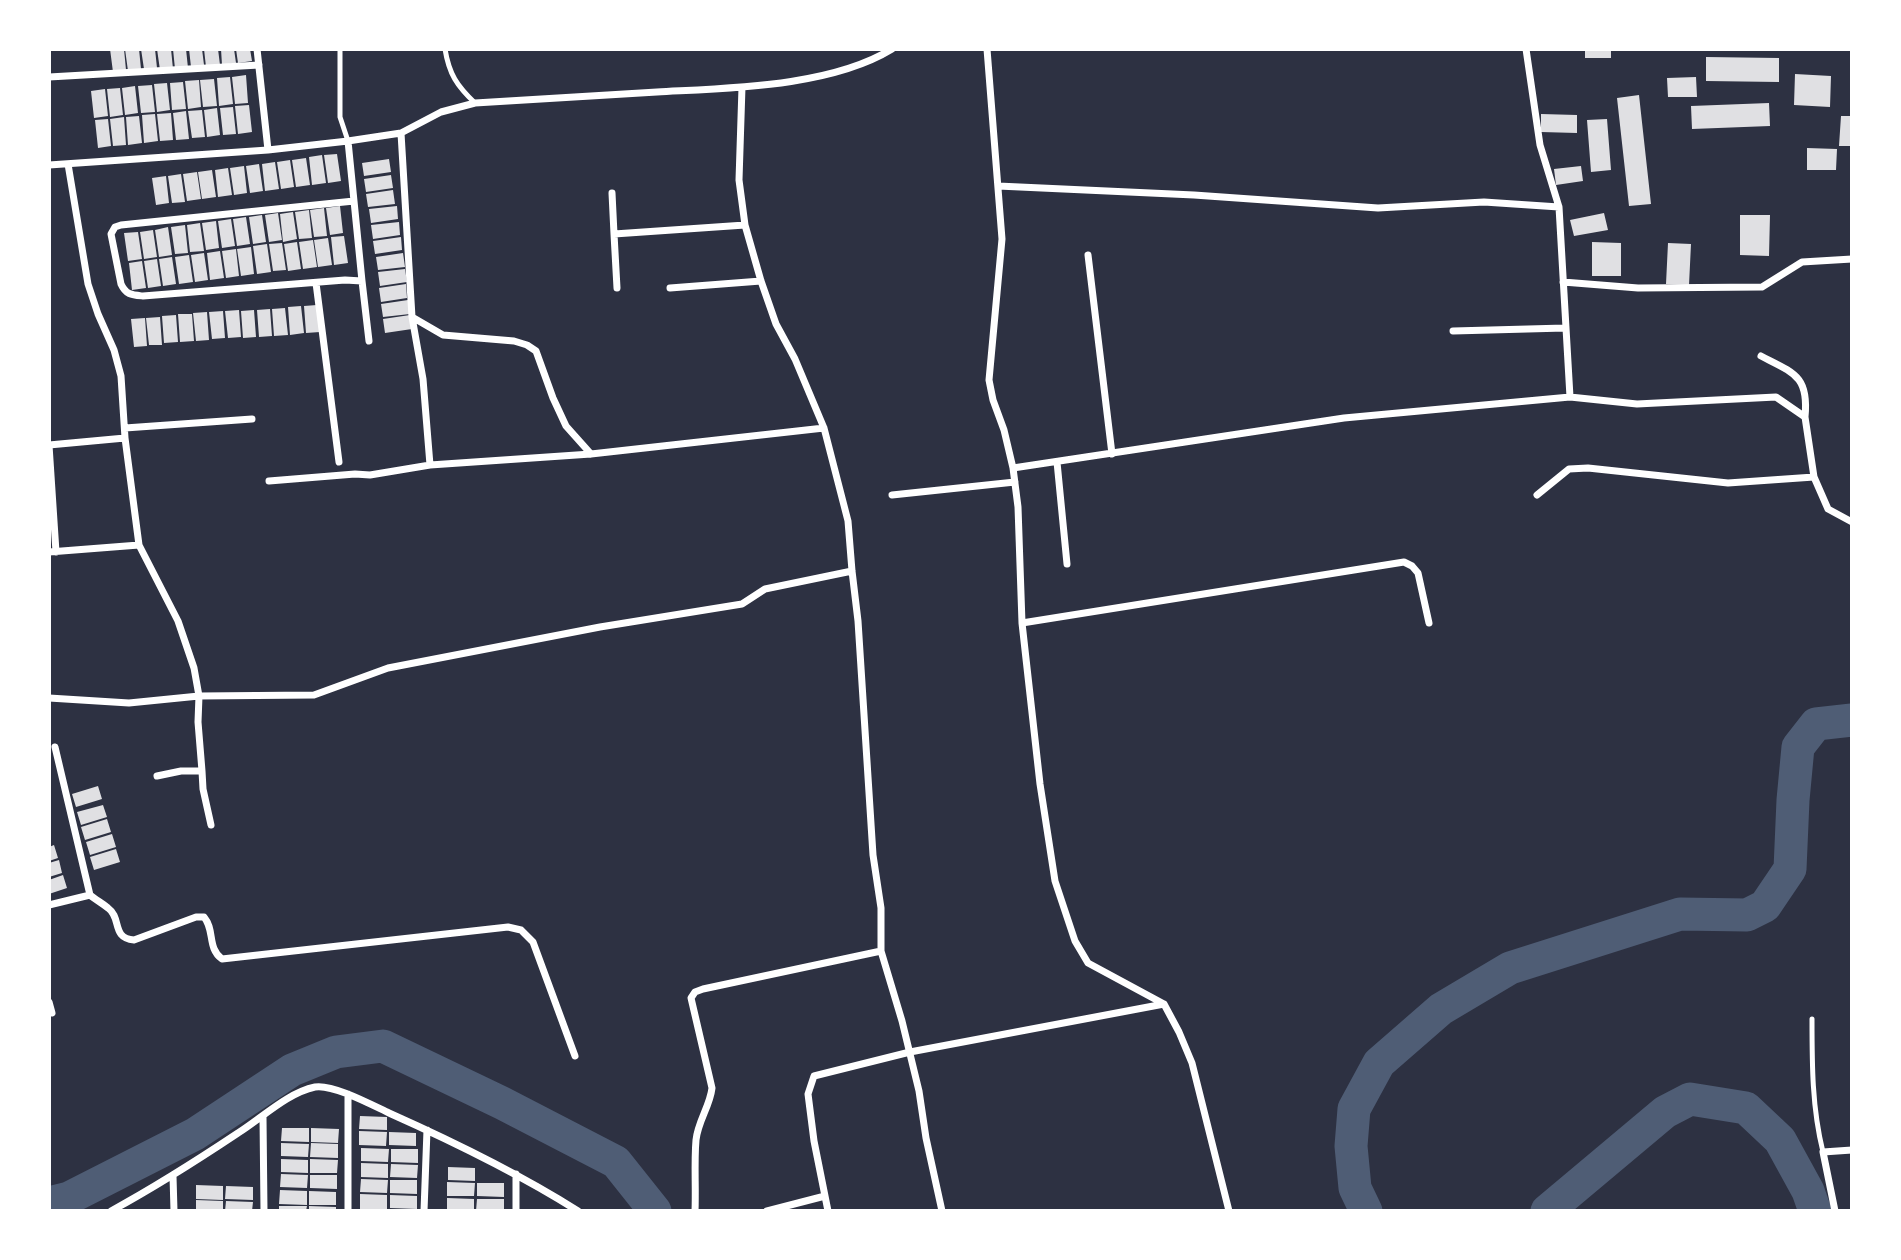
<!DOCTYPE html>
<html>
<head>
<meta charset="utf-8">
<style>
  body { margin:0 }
  #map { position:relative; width:1901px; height:1260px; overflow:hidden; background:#2d3142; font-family:"Sofia Sans Condensed",sans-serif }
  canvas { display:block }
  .frame { position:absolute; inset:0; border:51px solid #fff; pointer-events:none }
</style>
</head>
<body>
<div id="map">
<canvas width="1901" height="1260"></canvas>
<div class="frame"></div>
</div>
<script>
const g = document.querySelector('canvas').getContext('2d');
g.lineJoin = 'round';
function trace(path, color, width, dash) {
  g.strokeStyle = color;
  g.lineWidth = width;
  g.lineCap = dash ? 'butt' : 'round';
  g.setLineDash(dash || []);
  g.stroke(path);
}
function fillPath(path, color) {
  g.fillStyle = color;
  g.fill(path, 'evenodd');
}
const river = new Path2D(`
  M49,1203L69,1198L195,1134L292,1070L336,1052L383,1046L502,1103L616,1162L655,1211
  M1366,1211L1355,1188L1351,1146L1354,1109L1379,1063L1441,1009L1510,968L1680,914L1747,915L1765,906L1790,869L1793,800L1798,747L1816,724L1852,720
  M1547,1211L1665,1112L1690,1099L1746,1108L1780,1140L1808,1191L1815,1211`);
const building = new Path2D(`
  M110,49H124L126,70L113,72Z
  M125,49H139L141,69L128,71Z
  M141,49H155L157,68L144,69Z
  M157,49H171L173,69L160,70Z
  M173,49H186L188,68L175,69Z
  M189,49H202L204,65L191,67Z
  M204,49H218L220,65L206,67Z
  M221,49H234L236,63L222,65Z
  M236,49H250L252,61L238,63Z
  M1585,49H1611V58H1585Z
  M1706,57L1779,58V82L1706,81Z
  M1795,74L1831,76L1830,107L1794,105Z
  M246,75L248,103L235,104L232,77Z
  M230,77L233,104L219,106L217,78Z
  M1696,77L1697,97H1668L1667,78Z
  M214,79L217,106L203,107L200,80Z
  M199,80L201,107L188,109L185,81Z
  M183,82L186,109L172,110L170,83Z
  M167,83L170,110L157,112L154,84Z
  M152,85L155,112L141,113L138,86Z
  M135,86L138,113L125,115L122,88Z
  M120,88L123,115L110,117L107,89Z
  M105,89L108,116L94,118L91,91Z
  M1639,95L1651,204L1629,206L1617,98Z
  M1769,103L1770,126L1692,129L1691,106Z
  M249,105L252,132L238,134L235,106Z
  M233,107L236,134L223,135L220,108Z
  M217,108L220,135L207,137L204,110Z
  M202,110L205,137L192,138L188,111Z
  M186,111L189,139L176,140L173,113Z
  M171,113L173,140L160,141L157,114Z
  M155,114L158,141L144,143L142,115Z
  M1541,114L1577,115V133L1541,132Z
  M139,116L142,143L128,145L126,117Z
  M1841,116H1852V146H1839Z
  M124,117L126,145L113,146L110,119Z
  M108,119L111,146L98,148L95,120Z
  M1607,119L1611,170L1591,172L1587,120Z
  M1807,148L1837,149L1836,170H1807Z
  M337,154L341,181L328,183L324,155Z
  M322,155L326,183L312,185L309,157Z
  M306,158L310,185L296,187L292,160Z
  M389,159L391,172L364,176L362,163Z
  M290,160L294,187L281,189L277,162Z
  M275,162L279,189L265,191L262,164Z
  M259,164L263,191L250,193L246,166Z
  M244,166L247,193L234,195L230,168Z
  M1581,166L1583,181L1556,185L1554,169Z
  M228,168L232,195L218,197L215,170Z
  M212,170L216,197L202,199L198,172Z
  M197,172L201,199L187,201L183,174Z
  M181,174L185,202L172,203L168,176Z
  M391,175L393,188L366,192L364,179Z
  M166,176L169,203L156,205L152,178Z
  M393,190L395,204L368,207L366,194Z
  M340,206L343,233L330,235L326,208Z
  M397,206L398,219L371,223L369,209Z
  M324,208L327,236L314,237L310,210Z
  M309,210L312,238L299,239L295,212Z
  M293,212L297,239L283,242L280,214Z
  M278,213L282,240L269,242L265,215Z
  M1604,213L1608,230L1574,236L1570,220Z
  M262,215L266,242L253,244L249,217Z
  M1740,215H1770L1769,256L1740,255Z
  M246,217L250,244L237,246L233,219Z
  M231,219L235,246L222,248L218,221Z
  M216,221L219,248L206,250L202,223Z
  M399,222L400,235L373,239L371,225Z
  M200,223L204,251L190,252L187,225Z
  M185,225L188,253L175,254L171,227Z
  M168,227L172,255L159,257L155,230Z
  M153,230L157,257L144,259L140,232Z
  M138,232L142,259L128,261L124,233Z
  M344,236L348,263L334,265L331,237Z
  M401,237L402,250L375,254L373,241Z
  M328,238L332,265L318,267L314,240Z
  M313,240L317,267L303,269L299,242Z
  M297,242L301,269L288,271L284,244Z
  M1592,242L1621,243V276H1592Z
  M282,243L286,270L273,271L269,244Z
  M1668,243L1691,244L1689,285L1666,284Z
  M267,244L271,272L257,274L253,246Z
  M251,247L254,274L241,276L237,249Z
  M236,249L239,276L226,278L222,251Z
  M220,251L224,278L210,280L207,253Z
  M204,253L208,280L195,282L191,255Z
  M403,253L405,267L378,270L376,257Z
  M189,255L193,282L179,284L175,257Z
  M172,257L176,284L163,286L159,259Z
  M157,259L161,286L148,288L144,261Z
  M142,261L146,288L132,290L129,263Z
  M405,269L407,282L380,286L378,272Z
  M406,284L407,298L381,302L379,288Z
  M408,300L410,314L383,317L381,304Z
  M317,305L320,332L306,333L304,306Z
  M301,306L304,333L290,335L288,307Z
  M285,308L288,335L274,336L272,309Z
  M270,309L272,336L259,337L257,310Z
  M239,310L241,337L228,338L225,311Z
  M254,310L256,337L243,338L241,311Z
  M223,311L225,338L212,339L209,312Z
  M207,312L209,340L196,341L193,313Z
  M178,314H192L194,341L180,342Z
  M176,315L178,342L164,343L162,316Z
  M410,315L412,329L385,333L383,319Z
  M160,317L162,345H149L146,318Z
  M145,318L147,346L134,347L131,319Z
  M98,786L102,799L76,807L72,794Z
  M103,805L107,817L81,825L77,812Z
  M107,819L111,832L85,840L81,827Z
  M112,834L116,847L90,855L86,842Z
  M54,845L58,858L49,861V847Z
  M116,849L120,862L94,870L90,857Z
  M59,860L62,873L49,877V863Z
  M63,875L67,888L49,894V880Z
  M360,1116L387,1117V1130L359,1129Z
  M282,1128H309V1142L281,1141Z
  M311,1128L339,1129L338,1143L311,1142Z
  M359,1131L387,1132L386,1146L359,1145Z
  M389,1132L416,1133V1146L389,1145Z
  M281,1143L309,1144L308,1157L281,1156Z
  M311,1143L338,1144V1158L310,1157Z
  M361,1148L389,1149L388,1162L361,1161Z
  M391,1149H418V1163L391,1162Z
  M281,1159L308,1160V1173L281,1172Z
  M310,1159L338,1160L337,1173H310Z
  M361,1163L388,1164V1178L361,1177Z
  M391,1164L418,1165L417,1178L390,1177Z
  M448,1167L475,1168V1181L448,1180Z
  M281,1174L308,1175L307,1188L280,1187Z
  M310,1175H337V1189L310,1188Z
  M361,1179L388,1180L387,1193L360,1192Z
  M390,1180H417V1194L390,1193Z
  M447,1182L475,1183L474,1196H447Z
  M477,1183H504V1197L477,1196Z
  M196,1185L223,1186V1200L196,1199Z
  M226,1186L253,1187V1200L225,1199Z
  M280,1190L307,1191V1205L279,1204Z
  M309,1191L336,1192V1205H309Z
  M360,1194L387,1195V1211H360Z
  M390,1195L417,1196V1209L390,1208Z
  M447,1198L474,1199V1211H447Z
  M477,1199H504V1211H476Z
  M196,1200L223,1201V1211H196Z
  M226,1201L253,1202L252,1211H225Z
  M279,1206H307L306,1211H279Z
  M309,1206L336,1207V1211H309Z`);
const service = new Path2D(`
  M340,49V117L348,141
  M445,49C449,74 457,86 475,103
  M1812,1019C1812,1064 1812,1108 1823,1152`);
const minor = new Path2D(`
  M257,49L268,150
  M987,49L1002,239L989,380L993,400L1004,430L1013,468L1018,507L1022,623L1040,784L1055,881L1075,941L1088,963L1164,1004L1179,1032L1192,1063L1229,1211
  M1526,49L1540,145L1559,207L1570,397
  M49,77L259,65
  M742,87L739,180L745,225L761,281L776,324L795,359L824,428L848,521L852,571L858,621L873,855L881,908V951L902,1021L919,1091L926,1138L942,1211
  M401,133L412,317L443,335L514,341L527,345L536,351L553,398L566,426L591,454
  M348,141L362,281L345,280L143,296C132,295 126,295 121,284L111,234L115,227L121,225L354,201
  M68,164L88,284L98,314L114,350L121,376L125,438L139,545L178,621L194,668L199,696L198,722L202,771H181L157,776
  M49,165L268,150L348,141L401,133L441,112L475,103C535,99 596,96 657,92C729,88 830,87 892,49
  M998,186L1194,195L1378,208L1484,202L1559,207
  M612,193L614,234L745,225
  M614,234L617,288
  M1088,255L1112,454
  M362,281L369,341
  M1563,282L1638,288L1762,287L1802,262L1852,259
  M316,283L339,462
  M670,288L761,281
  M412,317L423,379L430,465
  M1453,331L1565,328
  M1761,356C1794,373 1809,376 1805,417
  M125,428L252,419
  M49,445L56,552
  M49,445L125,438
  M1057,462L1067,564
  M1013,468L1344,418L1570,397L1637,404L1776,397L1805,417L1814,477L1828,509L1852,522
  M269,481L355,474L370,475L430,465L591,454L824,428
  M892,495L1015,482
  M1537,495L1569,469L1588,468L1728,483L1814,477
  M49,552L139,545
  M1022,623L1404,562L1412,566L1418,573L1429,623
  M49,698L129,703L199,696L314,695L388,668L600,627L742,604L765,589L852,571
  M202,771L203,789L211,825
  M90,895C96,900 102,903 108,908C122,918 111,938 134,940L196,917H204C215,930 207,948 222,959L508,927L521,930L533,942L575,1056
  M49,905L90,895L55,747
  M49,1002L52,1013
  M348,1094V1211
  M263,1117L264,1211
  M516,1174V1211
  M173,1176L174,1211
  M111,1211C155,1187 196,1161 238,1133C262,1118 287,1093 315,1087C333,1084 372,1105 389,1113C454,1142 518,1173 578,1211
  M424,1211L427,1130
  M695,1211C696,1188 694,1163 696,1140C698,1121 710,1106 712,1088L691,998L695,992L703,989L881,951
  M767,1211L825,1196
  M828,1211L814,1141L808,1094L814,1076L910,1052L1164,1004
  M1835,1211L1823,1152L1852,1150`);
trace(river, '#4f5d75', 33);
fillPath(building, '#e0e0e3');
trace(service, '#fff', 5);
trace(minor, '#fff', 7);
</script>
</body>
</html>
